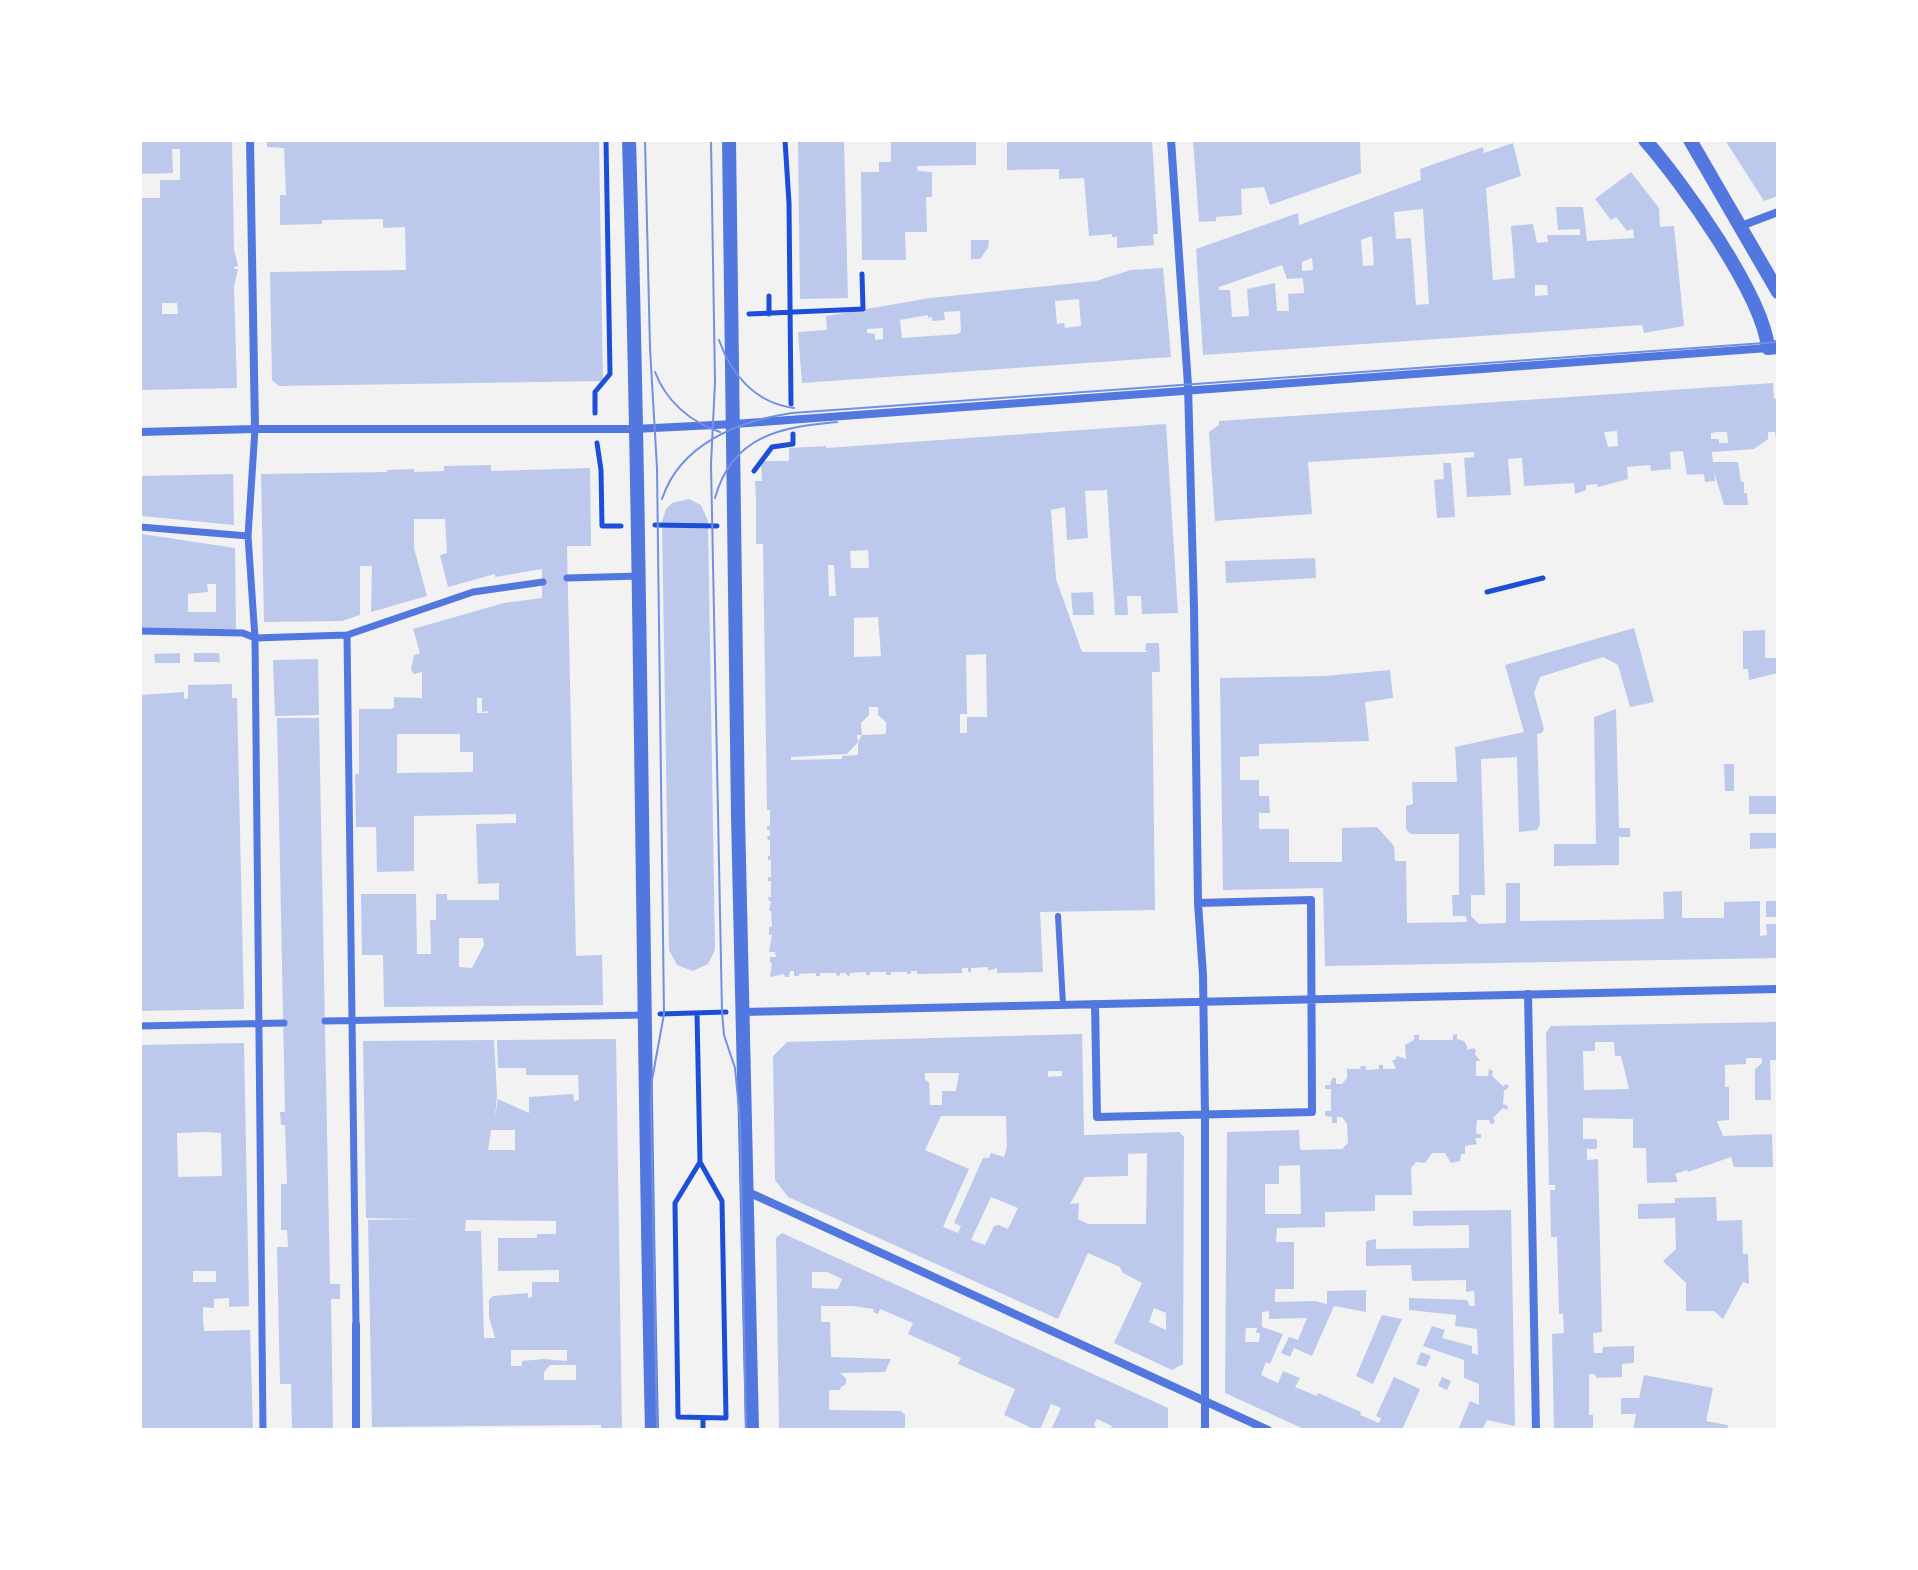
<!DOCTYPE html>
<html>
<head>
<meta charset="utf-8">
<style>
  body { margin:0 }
  #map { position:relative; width:1918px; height:1570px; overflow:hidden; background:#f2f2f2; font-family:Inter,sans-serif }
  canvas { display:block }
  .frame { position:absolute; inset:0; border:142px solid #fff; pointer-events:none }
</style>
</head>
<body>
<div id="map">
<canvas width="1918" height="1570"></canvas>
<div class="frame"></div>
</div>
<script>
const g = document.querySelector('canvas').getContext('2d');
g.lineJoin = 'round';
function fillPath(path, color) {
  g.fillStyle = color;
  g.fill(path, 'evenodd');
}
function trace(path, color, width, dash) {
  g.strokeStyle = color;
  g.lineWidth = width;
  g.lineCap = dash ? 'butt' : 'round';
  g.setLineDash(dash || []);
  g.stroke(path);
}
const building = new Path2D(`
  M140,140H232L234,249L238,266L234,267V269H238L234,287L237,388L140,390V198H160V180H180V149H172L173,173L140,174ZM162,303H177L178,314H162Z
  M267,140H599L603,381L279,386L272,380L270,272L406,270L405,227L383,228V219L322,220V224L280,225V195H286L284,148L267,147Z
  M798,140H844L848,298L800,299Z
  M891,140H976V165L917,166L918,171L932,172V197H926L927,232H905L906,260H862L861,172H879V162H891Z
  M1007,140H1152L1158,234H1153L1154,245L1117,248V237H1112V234L1089,236L1084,178L1059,179V169L1007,170Z
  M1193,140H1360L1361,173L1270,205L1264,187L1241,189L1242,215L1216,217V221L1199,222Z
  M1725,140H1775L1778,145V196L1764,201Z
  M1513,143L1521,176L1486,188L1493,280L1515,278L1511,226L1533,224L1537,243L1548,242L1547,235H1580V229L1558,230L1556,207H1583L1587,241L1634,238L1633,229L1627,231L1616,217L1611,220L1595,199L1631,172L1659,208L1660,227L1674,226L1684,326L1644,333L1642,325L1203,355L1196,249L1298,213L1299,225L1421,180L1420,169L1483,147L1484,153ZM1423,209L1429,304L1416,305L1411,238L1396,239L1394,212ZM1372,236L1374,265L1363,266L1361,240ZM1312,258L1313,270L1302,271V262ZM1282,265L1287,279L1303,278L1304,293L1288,294L1289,311H1277L1275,283L1247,289L1249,316L1232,317L1230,290H1219V287ZM1535,285H1547L1548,295L1535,296Z
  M971,240H989L988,248L980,259H971Z
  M1163,268L1171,357L802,383L798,332L827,330L826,316L930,298L1096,281L1131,270ZM1079,299L1081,326L1065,328L1064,323L1057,324L1055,301ZM960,311L961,331L958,334L902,338L900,320L928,315V318L932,317V321L945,320L944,312ZM883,328V339L875,340V334L867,333V329Z
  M1773,383L1774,399L1778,398V438H1776L1775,432H1768V439L1754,449L1712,452L1713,462H1738L1741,482H1744V493H1747L1748,505H1724L1714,472L1715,481L1705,482L1704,474L1687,475L1683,451L1670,452L1671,469L1651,471L1650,465L1627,467L1628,479L1598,487L1597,484L1586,485V490L1575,494L1574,483L1524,486L1522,458L1508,459L1511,495L1467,497L1464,458L1474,457V452L1308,462L1312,514L1215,521L1209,432L1219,425V421ZM1617,431L1618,446L1608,447L1604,432ZM1718,432H1727L1728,443H1719V439H1711V433Z
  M1166,424L1178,613L1142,614L1141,596H1127L1128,615H1115L1107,490L1085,491L1088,538L1067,540L1065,507L1051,510L1056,579L1082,652H1148L1145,650L1146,643H1159L1160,672H1152L1155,910L1040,912L1043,972L997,973V968L988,971V967L971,968V972H968V968H962V973L917,974V971H911V974H907V972H891V975H886V972H870V975H866V972L850,973V976L846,975V973H840V976L836,975V973H820V976H816V973L799,974V976H794V971H790L789,977H785L784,974L770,977L772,963H770V957H776L775,952H769L772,935H769V927H772L771,911H769L771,901H769L768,897H771V881H768V877H771V860H768V856H770V840H768L767,836H770V830H767V826H770V810H767L763,544H756V497L755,481H762L761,461H789V448L826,446V448ZM868,550L869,568H851L850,551ZM828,565H834L836,596H829ZM878,617L881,656L854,657V618ZM986,654L987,717H967V733H960V714H967L966,655ZM869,707H878V715L886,722V734L862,735L858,742V755L842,756V759L791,760V757L847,754L858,742L857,735H862L861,723L869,715Z
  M1443,463H1451L1455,517L1437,518L1434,480L1444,479Z
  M491,465V471L590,468L591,546H567L576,956L602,955L603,1005L384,1007L383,955H362L361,894H416L417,954H431L430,920H436V894H447V900H499V883L478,884L476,824L516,823V814L414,816V871L377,872L376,827H356L355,774H359V709H391L394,707V697L422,698V672L414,674L411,670L414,655L420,653L413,629L504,603L542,598V569L495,577V574L448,587L440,555L447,553L445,519H414V548L427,596L371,612L372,566H360V615L342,621L264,622L261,474L387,472V470L414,469V472L444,471V466ZM477,698H482V712L488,711V713H477ZM397,734H460V752H473V772L397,773ZM459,938H483L484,945L472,968L459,967Z
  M233,474L234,525L142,516L141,476Z
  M689,499L701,505L708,521L715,950L708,964L693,971L677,965L669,950L662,521L666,509L672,503Z
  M142,534L235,548L236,629L140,630ZM207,584H216V612H188V594L208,592Z
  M1315,558L1316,578L1226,583L1225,561Z
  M1093,592L1094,615H1073L1071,593Z
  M1634,628L1654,702L1630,707L1618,665L1603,657L1540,677L1534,693L1544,729L1542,733L1537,734L1540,824L1537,830L1519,832L1517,757L1481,759L1485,895H1471V916L1479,924L1506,923V883H1520V921L1664,919L1663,892L1682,891V918H1724V902L1760,901V936L1767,935L1766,924H1778V958L1325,966L1323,888L1223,890L1220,678L1324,676L1390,670L1393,698L1365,702L1369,741L1259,744V756L1240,757V780H1259V796H1269L1270,813H1259V829H1289V862H1342V828L1377,827L1394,846L1395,861H1406L1407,923L1467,922L1466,916H1453L1452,895H1459V834H1411L1406,829V806L1413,804L1412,782H1457L1455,747L1524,732L1505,665Z
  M1765,630V658H1778V673L1749,680L1748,669H1743V631Z
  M180,653V663H155L154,654Z
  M194,653H219L220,662H194Z
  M318,659L319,715L275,716L273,660Z
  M232,684V698H237L244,1009L140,1011V695L184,692V699L188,698V685Z
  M1616,709L1619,828H1630V837H1619V865L1554,866V844H1596L1594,717Z
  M277,718H319L330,1284H340V1299H331L333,1430H292L291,1384H280L277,1247H288L287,1230H281V1184H287L285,1125H281L280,1112H285Z
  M1724,764H1734V791H1725Z
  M1749,796H1778V814H1749Z
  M1750,833H1778V848L1750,849Z
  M1766,901H1778V917H1766Z
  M1778,1022V1060H1770L1771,1100H1755V1069L1762,1063V1058H1746V1064L1725,1065V1087H1729V1120L1717,1121L1723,1136L1772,1134L1773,1167H1734L1731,1157L1688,1172L1687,1170L1675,1174L1678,1182L1647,1183L1646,1148H1633V1119L1583,1118V1139H1597V1149H1587V1160L1598,1159L1602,1332L1593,1333L1594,1353H1602L1603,1347L1634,1346V1363L1622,1364V1377L1597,1378L1594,1374H1589V1415H1593V1430H1554L1552,1334L1564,1333L1563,1314H1559L1557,1237H1551L1550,1190H1555V1185H1549L1546,1033L1551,1026ZM1595,1042H1614L1615,1056H1621L1629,1089L1584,1090L1583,1051H1595Z
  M1082,1034L1084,1135L1179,1132L1184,1137L1183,1364L1172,1370L1114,1343L1142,1283L1123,1273L1120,1267L1088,1253L1058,1319L788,1197L775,1180L773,1056L787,1042ZM1048,1071H1062V1076L1048,1077ZM925,1073H959L956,1091H942V1105H930L929,1082L925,1080ZM941,1116H1006L1007,1147L1004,1157L991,1153L989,1158H983L954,1223L961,1226L958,1233L943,1227L969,1169L925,1150ZM1147,1153L1146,1224H1088L1078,1219L1079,1203L1070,1204L1085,1177L1128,1176V1154ZM991,1197L1018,1208L1008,1229L999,1225L994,1226L985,1245L971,1240ZM1154,1308L1166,1313V1330L1149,1322Z
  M1457,1034V1039L1464,1041L1467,1046V1050L1474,1048L1476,1051L1475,1054L1480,1061H1476V1076H1488L1489,1069L1493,1071L1492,1076L1503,1086L1507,1084L1509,1087L1504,1091L1503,1104L1508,1106L1507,1110L1503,1108L1493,1118L1495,1122L1491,1125L1489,1120H1477L1476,1134H1481V1138H1475L1477,1144L1465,1146V1154H1461L1460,1161L1456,1162L1451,1163L1445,1153H1432L1425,1163L1416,1162L1411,1168L1412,1195H1375V1211L1325,1212V1227L1277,1228L1276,1242H1294V1289H1275V1302L1315,1301L1327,1304V1291L1366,1290V1312L1334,1306L1312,1356L1294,1348L1290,1357L1281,1353L1289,1337L1298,1340L1307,1318L1269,1319V1311L1262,1312V1327L1283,1334L1270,1364L1266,1362L1261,1375L1278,1383L1283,1371L1300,1378L1295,1387L1317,1396L1318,1393L1361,1412L1360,1415L1379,1423L1381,1418L1376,1416L1394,1377L1420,1389L1402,1430H1306L1225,1393L1227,1132L1299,1130L1300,1149L1302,1150L1342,1149L1348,1143L1347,1124L1342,1117H1337V1123H1332V1117L1325,1116V1111H1331V1089H1325V1085H1330L1332,1078H1336V1084H1342L1347,1078V1069H1360L1361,1066H1366V1070L1379,1069V1065H1383V1069H1396L1392,1060H1395L1397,1056L1406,1059L1405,1045L1414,1040V1035H1419V1040H1453V1035ZM1300,1165L1301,1214H1265V1184H1279V1166ZM1246,1328H1257L1256,1333H1260L1259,1342H1245Z
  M616,1039L622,1430H601V1425L372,1427L368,1220L418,1219L366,1218L363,1041L494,1040L497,1096L495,1117L498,1099L529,1113V1097L573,1094L574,1101L579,1100L578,1075H526V1068H498L497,1040ZM491,1130H515V1150H488ZM466,1220L556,1221V1234H537V1238H498V1271L559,1270V1282H532V1297L528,1298V1293L493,1296L489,1300V1317L495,1338H484L481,1231H465ZM511,1350H567V1361L543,1359L522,1361V1366H511ZM550,1365H576V1380H544V1372Z
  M244,1043L249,1306L229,1307V1298L214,1299V1308L203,1307V1319L204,1331L250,1330L253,1430H140V1045ZM206,1132L221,1133L222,1176L178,1177L177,1133ZM193,1271H216V1282H193Z
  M1716,1197L1717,1221L1742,1220L1743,1254H1748L1749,1284L1743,1282L1723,1319L1714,1311H1686V1283L1663,1261L1676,1249L1675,1218L1638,1219V1204L1675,1203V1198Z
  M1511,1210L1515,1426L1487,1420L1482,1430H1458L1470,1401L1479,1405V1384L1464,1378V1360L1423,1346L1432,1326L1445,1330L1442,1338L1472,1346V1353L1478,1355L1477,1329L1455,1326L1456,1315L1409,1310V1298L1467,1300L1470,1306H1475L1474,1291L1466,1292V1280L1414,1281L1412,1280L1411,1265L1366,1266V1241L1376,1239V1249L1469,1248V1225L1413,1226V1211Z
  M782,1233L1168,1408V1430H1110L1112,1426L1097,1419L1094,1424L1097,1430H1051L1061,1408L1051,1404L1040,1430H1036L1004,1415L1015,1389L958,1364L961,1358L908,1334L913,1323L880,1309L878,1314L873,1312L874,1309L852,1306H821V1322H830L831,1357L891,1359L885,1372L840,1373L846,1378V1384L841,1387L840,1390H829V1410L901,1411L905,1415V1428L773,1430L779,1427L776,1238ZM812,1272H827L842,1279L838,1289L812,1288Z
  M1382,1315L1402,1319L1373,1384L1356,1376Z
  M1421,1352L1431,1356L1426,1367L1416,1364Z
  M1644,1375L1713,1388L1706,1421L1728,1425L1727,1430H1633L1636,1414H1621V1398H1639Z
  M1442,1377L1451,1381L1447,1390L1438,1386Z`);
const path = new Path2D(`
  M785,140L789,203L791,404
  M769,296V314
  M749,314L863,309L862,274
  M595,413V392L610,374L606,140
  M597,443L601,470L602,526H621
  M754,471L772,447L793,444V434
  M655,525L717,526
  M1487,592L1543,578
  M697,1013L700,1162L675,1203L678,1417L726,1418L722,1201L700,1162
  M660,1014L726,1012
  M703,1430V1418`);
const service = new Path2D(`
  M1058,916L1063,1004`);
const pedestrian = new Path2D(`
  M255,429L248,536L255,638L263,1430
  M140,527L248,536
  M567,578L640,576
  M140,631L243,633L255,638L347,635
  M325,1021L645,1015
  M140,1026L284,1023
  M356,1325L347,635L473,592L543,582`);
const minor = new Path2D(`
  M250,140L255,429
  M1171,140L1188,385L1194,608L1198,903L1203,975L1205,1115V1430
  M1741,226L1778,212
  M140,432L255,429H634L734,424L1768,348
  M1528,994L1536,1430
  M1095,1004L1097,1117L1312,1112L1311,900L1198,903
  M743,1012L1778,989
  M748,1192L1268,1430
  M356,1325V1430`);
const tertiary = new Path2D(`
  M629,140C642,570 642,1000 652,1430
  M729,140L738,816L752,1430
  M1645,140C1682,182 1763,295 1768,348L1778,347
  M1690,140L1778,292`);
const tram = new Path2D(`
  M645,140L650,348L657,468L664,1014L652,1080L651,1105L657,1430
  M711,140L715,382L711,464L722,1012L724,1035L735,1068L740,1120L746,1430
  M719,340C731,374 755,403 794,408
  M655,372C666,401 690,422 720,432
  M715,498C732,436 780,427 837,422
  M662,499C680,444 738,421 792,413L1778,342`);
fillPath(building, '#bdc9ec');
trace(path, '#1d4ed8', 5);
trace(service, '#5277de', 6);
trace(pedestrian, '#5277de', 7);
trace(minor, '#5277de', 8);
trace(tertiary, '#5277de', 14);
trace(tram, '#7290e2', 2);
</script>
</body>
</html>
